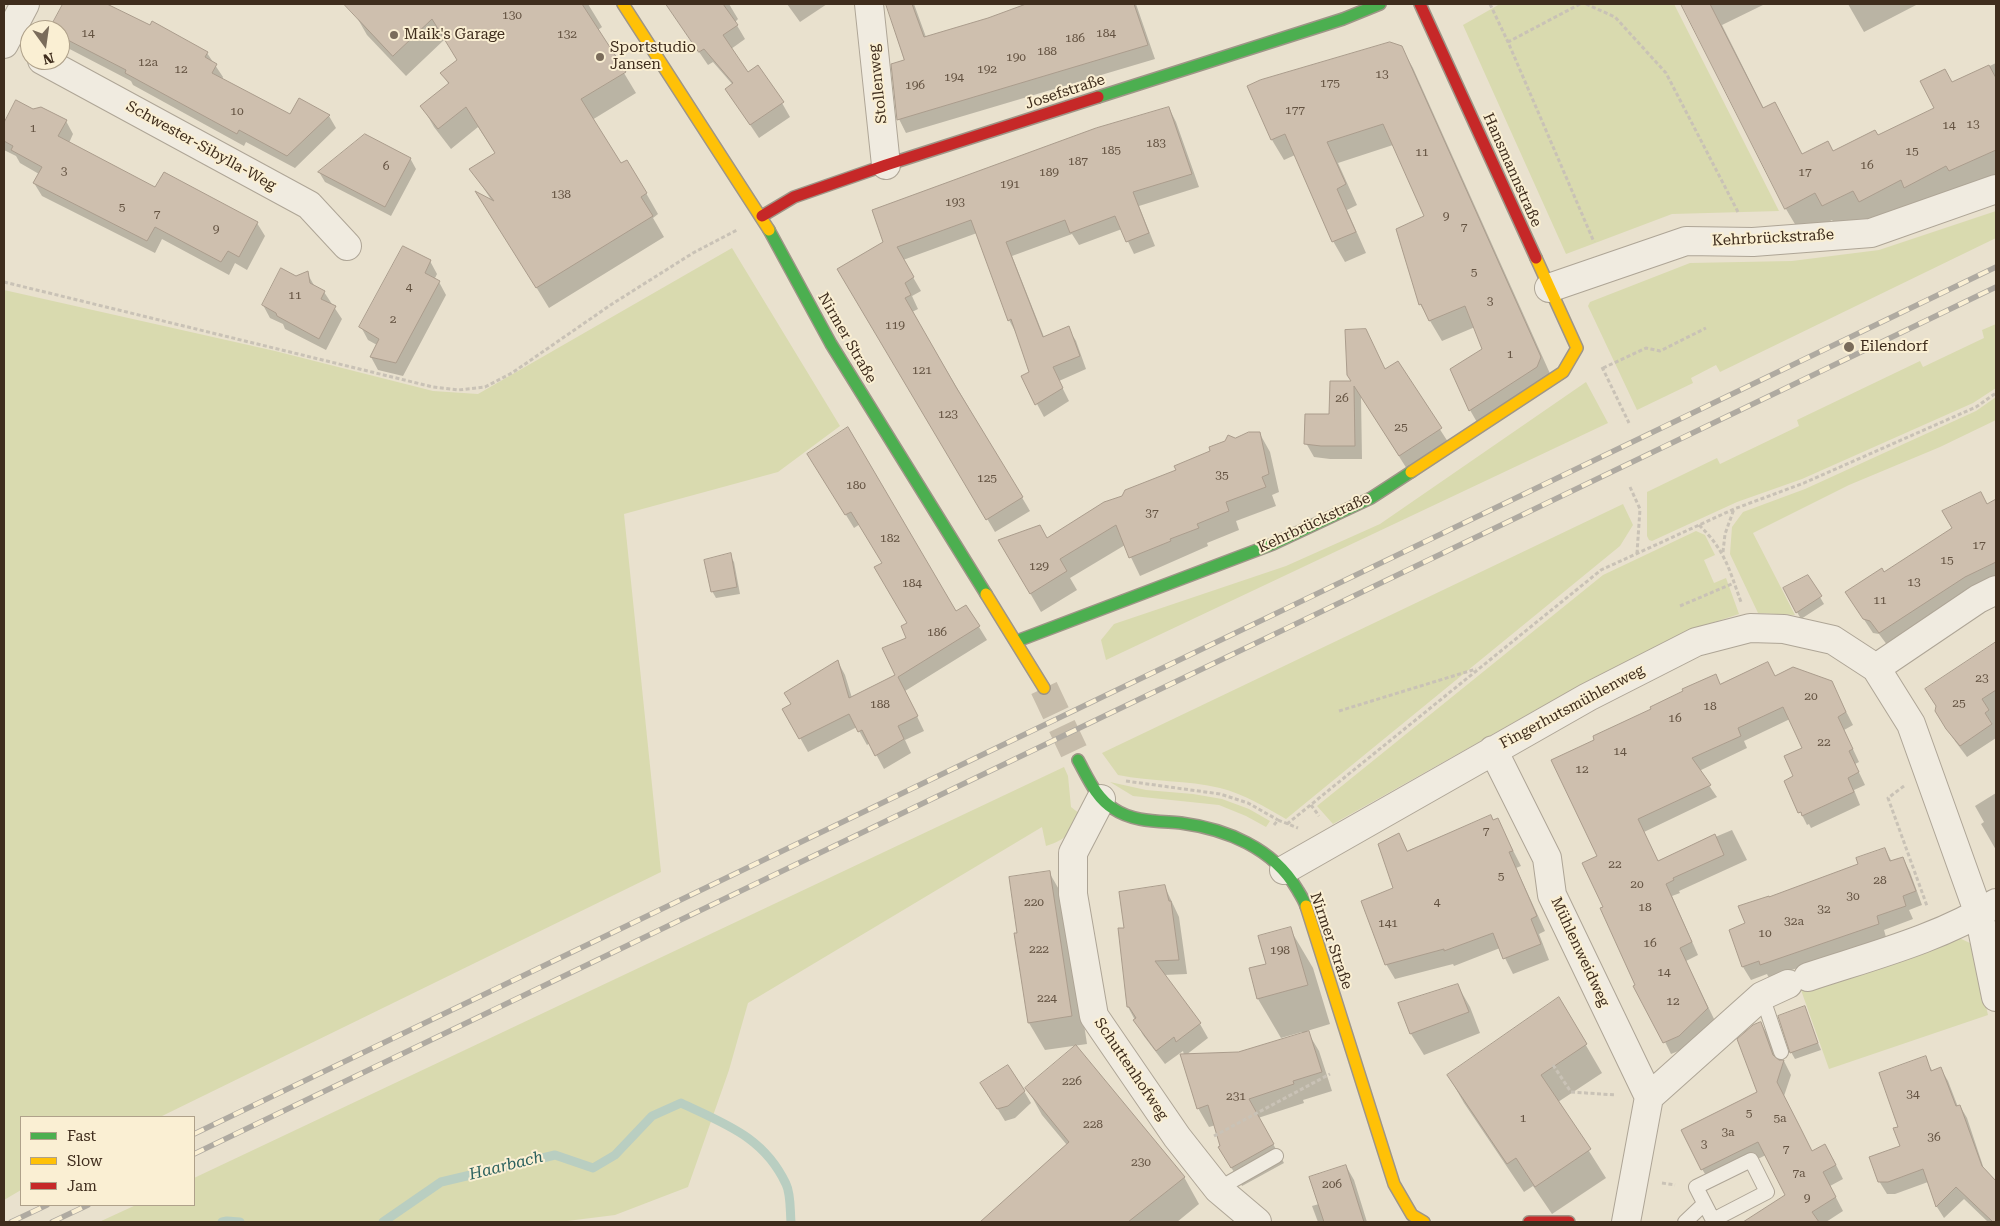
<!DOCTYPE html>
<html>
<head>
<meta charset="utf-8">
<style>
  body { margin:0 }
  #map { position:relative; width:2000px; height:1226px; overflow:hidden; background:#e9e1ce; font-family:"Roboto Serif",serif }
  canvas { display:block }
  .frame { position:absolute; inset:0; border:5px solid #3f2d1d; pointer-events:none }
  .legend { position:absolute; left:20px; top:1116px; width:175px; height:90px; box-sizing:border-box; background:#faefd3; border:1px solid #afa18a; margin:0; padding:6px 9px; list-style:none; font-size:15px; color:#3f2d1d }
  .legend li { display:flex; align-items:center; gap:10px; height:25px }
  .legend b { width:25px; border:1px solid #afa18a }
  .north { position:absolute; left:20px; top:20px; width:50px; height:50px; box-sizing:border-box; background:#faefd3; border:1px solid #afa18a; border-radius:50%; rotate:166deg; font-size:14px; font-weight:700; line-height:20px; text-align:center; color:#3f2d1d }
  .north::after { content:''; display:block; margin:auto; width:18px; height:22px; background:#7a6c5b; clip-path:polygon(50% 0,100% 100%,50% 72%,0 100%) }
</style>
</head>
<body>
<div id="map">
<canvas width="2000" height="1226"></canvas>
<div class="frame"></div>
<ul class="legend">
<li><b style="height:6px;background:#4caf50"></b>Fast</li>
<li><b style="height:6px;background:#ffc107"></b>Slow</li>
<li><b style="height:6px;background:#c62828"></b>Jam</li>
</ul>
<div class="north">N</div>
</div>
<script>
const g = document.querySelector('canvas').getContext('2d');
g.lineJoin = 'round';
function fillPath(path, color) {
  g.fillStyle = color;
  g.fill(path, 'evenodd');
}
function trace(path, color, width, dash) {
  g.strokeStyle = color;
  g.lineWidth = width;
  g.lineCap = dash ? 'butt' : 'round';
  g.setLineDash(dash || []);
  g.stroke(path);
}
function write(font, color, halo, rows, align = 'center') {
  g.font = font + ' "Roboto Serif",serif';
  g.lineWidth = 4;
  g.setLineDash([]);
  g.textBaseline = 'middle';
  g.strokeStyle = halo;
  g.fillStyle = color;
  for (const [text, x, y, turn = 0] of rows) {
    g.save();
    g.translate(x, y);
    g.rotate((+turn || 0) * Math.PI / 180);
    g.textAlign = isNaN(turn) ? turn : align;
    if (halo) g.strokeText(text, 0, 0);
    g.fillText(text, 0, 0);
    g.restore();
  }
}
const green = new Path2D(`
  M1500,4H1674L1779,211L1672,214L1566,254L1463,25Z
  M1996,211V238L1720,372L1716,365L1691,378L1693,383L1637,410L1588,306L1590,302L1690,263L1792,261L1879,250Z
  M732,248L840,426L778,472L624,514L661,872L160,1117H21V1190L4,1200V290L275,351L433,391L478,394Z
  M1996,324V388L1973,403L1802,479L1737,502L1652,541L1649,540L1647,536V492L1717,458L1720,464L1799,426L1797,420L1920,361L1923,367L1984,338L1982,330Z
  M1586,382L1608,423L1106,660L1101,640L1114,624L1286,566L1380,524Z
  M1996,397V420L1940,447L1849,485L1753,533L1795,615L1758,613L1730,554L1732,527L1743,512L1805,489L1976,411Z
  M1623,504L1633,525L1620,546L1286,819C1265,807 1244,794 1220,788C1188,780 1151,782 1118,775L1102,753Z
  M1696,531L1705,535L1715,555L1704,560L1714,583L1726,578L1739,614L1691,630L1582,684L1333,824L1317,806L1603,575Z
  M1064,767L1068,776L1071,807L1080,814C1071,834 1067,839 1046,846L1042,827L748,1003L729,1070L688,1187L615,1215L559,1222H99L136,1205H194V1178Z
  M1110,782L1146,790L1193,794L1222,799L1249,809L1270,821L1266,827L1246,816L1219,805L1133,796Z
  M1955,936L1972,944L1988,1015L1829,1069L1801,990Z`);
const shadow = new Path2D(`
  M64,4H109L112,8L207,53L223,77L222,80L291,116L299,100L329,116L336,128L295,168L246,142L244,146L133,85L131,81L60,44V30H50Z
  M349,4H466L488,27L513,4H588L602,27L598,30L636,93L592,120L620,165L646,193L658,214L653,218L664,237L549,308L490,212L492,201L471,169L496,154L478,127L451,149L434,127L422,106L449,85L442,73L458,60L445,39L406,76L367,35L355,14L358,12Z
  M666,4H729L738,19L735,22L745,39L731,49L747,74L782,103L790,117L759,138L726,89L733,85L713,62L708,65Z
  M787,4H827L800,22Z
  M887,4H914L926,37L988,19L1030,4H1136L1155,59L906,133L899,119L906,61Z
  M1682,4H1765L1722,25L1764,109L1775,104L1802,155L1833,152L1877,137L1936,109L1952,84L1996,63V184L1876,228L1870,218L1839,232L1832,220L1802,236L1786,209Z
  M1848,4H1918L1864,32Z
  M1401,47L1413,68L1552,378L1482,431L1470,410L1484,350L1475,327L1442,341L1420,304L1397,229L1425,217L1393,145L1338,163L1357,205L1347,210L1366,253L1345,262L1333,241L1295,155L1284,160L1272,140L1249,87Z
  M1169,108L1176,122L1199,187L1139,206L1155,246L1134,254L1122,229L1079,245L1072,234L1012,256L1044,337L1068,328L1076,341L1086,369L1059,381L1069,401L1044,417L1022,376L1031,373L1016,333L1009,320L977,233L903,260L921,291L912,296L918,309L912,312L1030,511L995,532L839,269Z
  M33,110L66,121L73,134L69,143L156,189L257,223L265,236L247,270L235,263L229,275L162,239L155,253L42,196L34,183L39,174L20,163L16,156L4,150V122Z
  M410,158L416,169L391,216L325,182L319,172Z
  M430,261L437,274L434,280L439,282L446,295L403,376L378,370L371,357L377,345L368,340L361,327Z
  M307,273L315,287L324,292L342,319L326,350L285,329L283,324L270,318L263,305L296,277Z
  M1397,362L1448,442L1407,469L1361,396L1362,459H1330L1314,457L1306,443L1330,415L1352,382L1385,370Z
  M1260,434L1270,452L1279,492L1272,495L1276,506L1236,521L1239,530L1207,543L1208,546L1140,576L1125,545L1070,578L1077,590L1041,612L1000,541L1047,540L1123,497L1178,471L1235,439Z
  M817,468L956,612L966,606L987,640L905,691L924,731L905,740L911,753L884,769L870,743L867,745L857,727L808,752L784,709L792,705L838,662L845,675L852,698L896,676L908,639L909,624L883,563L860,524L854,528Z
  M1996,501V580L1888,646L1879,634L1873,633L1855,606L1884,573Z
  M730,555L734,562L740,594L716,598L712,591Z
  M1808,577L1824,604L1801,619L1797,612Z
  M1984,651L1996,654V738L1967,757L1955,741L1943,723Z
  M1768,663L1775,677L1831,682L1853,725L1844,730L1859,762L1855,764L1865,785L1854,790L1860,805L1811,828L1809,824L1807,825L1785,781L1795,777L1803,748L1790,719L1744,741L1747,748L1699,771L1717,797L1644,832L1658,861L1732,830L1747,860L1679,891L1680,893L1672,896L1698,955L1686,961L1715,1021L1686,1048L1671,1054L1637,985L1605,907L1598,856L1720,685Z
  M1996,793V850L1981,824L1984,822L1975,806Z
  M1497,819L1521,866L1516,868L1545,931L1539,934L1549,960L1513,974L1500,948L1454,966L1453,964L1395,979L1386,964L1399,835L1408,852Z
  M1885,849L1892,862L1903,858L1910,872L1922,905L1909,910L1913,919L1884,930L1886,937L1769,978L1767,974L1751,980L1743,967L1730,930L1746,924L1769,898L1859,865Z
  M1049,872L1065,900L1087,1044L1045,1050L1029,1023L1019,933Z
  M1165,887L1179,917L1187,974L1164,975L1200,1024L1208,1038L1186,1055L1238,1053L1302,1034V1032L1281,1038L1258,999L1268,964L1290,929L1313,968L1330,1024L1307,1031L1319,1051L1332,1091L1303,1100L1304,1103L1258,1118L1284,1163L1242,1186L1220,1148L1222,1147L1216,1125L1209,1127L1198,1108L1183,1051L1165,1064L1143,1035L1128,1007L1125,929Z
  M1458,986L1470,1007L1480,1033L1424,1055L1411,1034L1399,1004Z
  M1559,999L1602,1073L1558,1102L1606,1178L1552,1214L1533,1186L1524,1192L1464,1103L1448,1075Z
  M1804,1008L1821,1050L1795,1059L1791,1052Z
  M1761,1023L1769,1037L1777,1060L1784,1061L1791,1075L1784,1096L1812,1152L1833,1159L1843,1179L1830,1186L1843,1211L1826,1222H1745L1786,1195L1766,1155L1710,1182L1702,1169L1758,1093Z
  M1925,1058L1933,1072L1941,1069L1948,1081L1958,1107L1960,1106L1967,1118L1985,1172L1996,1183V1222H1986L1987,1221L1964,1199L1944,1218L1937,1207L1928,1182L1895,1194H1887L1879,1181L1901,1147L1900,1128Z
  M1027,1088L1184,1177L1199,1204L1177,1222H986L985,1220L1067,1145L1042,1115Z
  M1024,1091L1031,1103L1015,1118L1005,1121L989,1095Z
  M1346,1166L1354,1180L1367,1222H1318L1312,1206L1319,1204Z`);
const stream = new Path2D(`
  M222,1222L227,1221L240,1222
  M383,1222L441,1182L555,1155L593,1168L615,1155L652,1116L681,1103C725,1124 764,1137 786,1184C791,1194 790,1211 791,1222`);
const building = new Path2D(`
  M63,4H107L150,25L152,21L208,52L205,57L217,64L212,73L290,114L299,98L330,115L287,156L239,130L237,134L125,73L126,70L60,36V30H49Z
  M344,4H582L626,72L581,99L621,163L627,160L647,193L641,197L653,216L536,288L475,191L494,201L469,169L495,153L466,107L438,129L420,106L449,83L440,73L457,60L432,19L393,56Z
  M666,4H723L738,25L723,35L748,72L758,65L784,102L750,125L725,89L733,83L704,49L699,52Z
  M886,4H912L924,37L988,18L1026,4H1134L1148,45L897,120L891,64L904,60Z
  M1681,4H1710L1763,108L1775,102L1802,154L1828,141L1833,151L1875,130L1878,135L1934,108L1920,81L1945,69L1952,82L1989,65L1996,78V150L1949,171L1946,166L1904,188L1901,180L1859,202L1853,191L1822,206L1815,193L1785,209Z
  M1390,42L1402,46L1541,357L1537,367L1469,411L1450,369L1482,349L1465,306L1429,321L1421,304L1419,305L1396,229L1424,216L1383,124L1327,142L1346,184L1337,189L1356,232L1332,242L1285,134L1271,140L1247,86L1260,80Z
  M16,100L33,109L41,107L67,120L58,136L155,187L164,172L258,222L239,257L228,251L221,262L155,227L147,241L33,183L42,167L11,150L13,146L4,141V123Z
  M1169,107L1192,174L1133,192L1149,233L1126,242L1115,216L1070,233L1065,220L1006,242L1043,337L1069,326L1080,356L1053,367L1063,388L1035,405L1021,376L1029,372L1011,319L1008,321L971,220L897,247L914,277L905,283L911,295L905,298L956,387L1023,497L986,520L837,269L883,242L872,210L1096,128Z
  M365,134L411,158L385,207L318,172Z
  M403,246L431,260L425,273L440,281L396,363L370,357L379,339L359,327Z
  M281,268L296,276L308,271L310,283L325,291L321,299L336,306L319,339L277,316L276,313L262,305Z
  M1366,329L1385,369L1398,361L1442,428L1399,456L1354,386L1355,446H1321L1304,444L1305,414H1329L1330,381H1351L1347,375L1345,330Z
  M848,427L956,611L966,605L980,626L898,677L918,716L898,726L904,739L875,756L862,730L858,732L849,714L799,739L782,709L791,704L784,693L838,660L849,698L895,675L882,648L906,638L901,626L907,623L874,567L882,563L851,512L845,515L807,454Z
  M1249,432H1260L1269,474L1262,477L1266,487L1226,502L1229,511L1197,524L1199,528L1170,539L1171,541L1129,558L1116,525L1060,559L1067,571L1030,594L998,540L1040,525L1047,538L1104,502L1122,496L1125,490L1176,470L1174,466L1210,451L1209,447L1225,441L1228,435L1235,438Z
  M1981,492L1987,504L1996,499V562L1965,577L1879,633L1870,621L1863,619L1845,592L1882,568L1884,572L1952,528L1942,511Z
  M731,553L737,587L711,592L704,560Z
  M1808,575L1822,596L1796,613L1783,588Z
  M1996,642V690L1982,699L1989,710L1985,713L1992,724L1960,746L1946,729L1935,711L1936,706L1925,689Z
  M1768,662L1775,676L1793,667L1832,681L1846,712L1838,717L1853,749L1849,751L1859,772L1848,778L1854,792L1802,816L1801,812L1798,813L1784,781L1793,776L1784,756L1802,748L1783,707L1738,728L1741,736L1692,758L1711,785L1638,819L1658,861L1715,834L1724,855L1673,878L1674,880L1666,884L1692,942L1680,948L1708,1008L1679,1036L1663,1043L1633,986L1635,985L1600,908L1603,907L1582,863L1597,856L1551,760L1594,740L1593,736L1651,709L1650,707L1683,691L1682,689L1716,674L1720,684Z
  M1491,815L1493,820L1498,818L1513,851L1509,852L1537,916L1531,919L1541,944L1503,959L1493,933L1444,951V949L1385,965L1361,901L1393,888L1378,844L1399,833L1407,851Z
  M1885,848L1890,861L1903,857L1916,891L1903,896L1906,906L1877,916L1879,924L1760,965L1759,961L1742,967L1729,930L1745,923L1738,906L1769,896V897L1858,864L1856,858Z
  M1050,871L1072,1016L1028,1023L1014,933H1017L1009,877Z
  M1165,885L1169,901H1171L1179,960L1155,961L1201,1023L1176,1042L1174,1037L1156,1051L1133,1020L1136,1018L1129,1007H1127L1118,928H1124L1119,892Z
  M1291,927L1308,985L1257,999L1249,968L1266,964L1258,936Z
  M1458,984L1469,1012L1410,1034L1398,1003Z
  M1559,997L1587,1044L1541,1075L1591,1149L1535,1187L1516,1158L1507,1164L1447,1075Z
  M1805,1006L1818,1043L1790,1053L1778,1016Z
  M1761,1022L1773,1055L1779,1060H1784L1777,1082L1800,1127L1812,1151L1825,1144L1836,1165L1823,1172L1836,1197L1812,1212L1819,1222H1743L1785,1195L1758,1142L1701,1170L1681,1130L1757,1092L1737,1039L1753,1025Z
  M1309,1031L1322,1072L1293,1081L1294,1084L1249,1099L1274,1144L1231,1168L1218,1147L1220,1146L1208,1105L1197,1109L1180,1054L1238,1052Z
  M1076,1045L1185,1177L1128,1222H980L1069,1142L1025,1088Z
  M1926,1056L1931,1071L1941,1067L1956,1106L1960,1105L1982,1166L1996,1181V1222H1993L1956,1187L1936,1207L1923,1169L1888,1182H1878L1869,1157L1900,1146L1893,1128L1898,1127L1879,1073Z
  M1008,1065L1025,1091L1008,1106L997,1109L980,1083Z
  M1346,1165L1364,1222H1324L1309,1177Z`);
const secondaryTunnel = new Path2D(`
  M1044,688L1078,760`);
const path = new Path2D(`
  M1490,4L1508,42
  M1580,4L1508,42L1594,242
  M1586,4L1615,17L1666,73L1738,212
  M4,282L433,387L458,390L485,387L512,373L612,304L693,253L737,230
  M1602,367L1629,423
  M1603,368L1646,348L1660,351L1706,328
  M1630,487L1640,509L1637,553
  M1699,525C1725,550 1729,569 1741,602
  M1723,552L1725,534L1734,509
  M1680,606L1734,583
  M1339,711L1476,669
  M1126,781L1220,794L1248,803L1278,820
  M1904,786L1888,798L1927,906
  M1311,805L1319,816
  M1287,824L1601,570L1734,509L1804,483L1976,407L1996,393
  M1274,825L1278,820L1298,828
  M1553,1065L1571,1092L1616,1095
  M1214,1136L1330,1074
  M1662,1183L1675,1185`);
const lane = new Path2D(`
  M1762,996L1781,1052
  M1751,1160L1767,1192L1713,1220L1696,1187Z
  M1218,1189L1276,1156
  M1685,1222L1704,1204`);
const street = new Path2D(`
  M869,4L886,165
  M4,44L25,4
  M42,60L309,205L347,246
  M1549,288L1686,241L1753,242L1871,233L1996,189
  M1876,668L1978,599L1996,590
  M1493,750L1547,858L1552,895L1649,1097L1626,1222
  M1101,799L1073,853V894L1094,1016L1177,1137L1218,1189L1257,1222
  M1284,870L1588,697L1696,642L1750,628L1784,629L1833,640L1876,668L1911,724L1979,914L1996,997
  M1808,977C1871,956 1939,939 1996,903
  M1649,1097L1762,996L1788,984`);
const fast = new Path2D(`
  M1098,97L1343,19L1380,4
  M769,230L831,344L986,594
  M1017,641L1273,544L1371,498L1411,472
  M1078,760C1088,778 1096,798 1114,809C1133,822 1159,821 1181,823C1226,829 1273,848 1297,889C1300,894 1304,900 1306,906`);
const slow = new Path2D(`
  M623,4L769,230
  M1411,472L1563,372L1577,348L1536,258
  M986,594L1044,688
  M1306,906L1394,1184L1412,1215L1424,1222`);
const jam = new Path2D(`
  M1420,4L1536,258
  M762,216L794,197L886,165L1098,97
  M1529,1222H1569`);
const rail = new Path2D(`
  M194,1134L1996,267
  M194,1154L1996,287
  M11,1222L47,1205
  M52,1222L88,1205`);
const markers = [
  [394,35,5,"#7a6c5b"],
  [600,57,5,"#7a6c5b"],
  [1849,347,6,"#7a6c5b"]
];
const numberNames = [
  ["130",512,15],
  ["14",88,33],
  ["184",1106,33],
  ["132",567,34],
  ["186",1075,38],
  ["188",1047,51],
  ["190",1016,57],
  ["12a",148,62],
  ["12",181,69],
  ["192",987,69],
  ["13",1382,74],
  ["194",954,77],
  ["175",1330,83],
  ["196",915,85],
  ["177",1295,110],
  ["10",237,111],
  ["13",1973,124],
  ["14",1949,125],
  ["1",33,128],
  ["183",1156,143],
  ["185",1111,150],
  ["15",1912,151],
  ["11",1422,152],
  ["187",1078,161],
  ["16",1867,165],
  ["6",386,166],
  ["3",64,171],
  ["189",1049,172],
  ["17",1805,172],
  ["191",1010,184],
  ["138",561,194],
  ["193",955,202],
  ["5",122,207],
  ["7",157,214],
  ["9",1446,216],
  ["7",1464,227],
  ["9",216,229],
  ["5",1474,272],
  ["4",409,287],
  ["11",295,295],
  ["3",1490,301],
  ["2",393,319],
  ["119",895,325],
  ["1",1510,354],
  ["121",922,370],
  ["26",1342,398],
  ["123",948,414],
  ["25",1401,427],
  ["35",1222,475],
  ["125",987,478],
  ["180",856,485],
  ["37",1152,513],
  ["182",890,538],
  ["17",1979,545],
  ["15",1947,560],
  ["129",1039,566],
  ["13",1914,582],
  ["184",912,583],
  ["11",1880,600],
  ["186",937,632],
  ["23",1982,678],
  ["20",1811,696],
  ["25",1959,703],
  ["188",880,704],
  ["18",1710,706],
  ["16",1675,718],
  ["22",1824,742],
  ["14",1620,751],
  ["12",1582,769],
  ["7",1486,831],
  ["22",1615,864],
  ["5",1501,876],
  ["28",1880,880],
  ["20",1637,884],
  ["30",1853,896],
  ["220",1034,902],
  ["4",1437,902],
  ["18",1645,907],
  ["32",1824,909],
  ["32a",1794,921],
  ["141",1388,923],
  ["10",1765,933],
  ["16",1650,943],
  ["222",1039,949],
  ["198",1280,950],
  ["14",1664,972],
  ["224",1047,998],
  ["12",1673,1001],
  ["226",1072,1081],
  ["34",1913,1094],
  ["231",1236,1096],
  ["5",1749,1113],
  ["1",1523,1118],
  ["5a",1780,1118],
  ["228",1093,1124],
  ["3a",1728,1132],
  ["36",1934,1137],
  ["3",1704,1144],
  ["7",1786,1149],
  ["230",1141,1162],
  ["7a",1799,1173],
  ["206",1332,1184],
  ["9",1807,1198]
];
const poiNames = [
  ["Maik's Garage",404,35],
  ["Sportstudio",610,48],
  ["Jansen",610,65],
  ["Eilendorf",1860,347]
];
const streetNames = [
  ["Stollenweg",878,84,-96],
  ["Josefstraße",1065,92,-18],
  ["Schwester-Sibylla-Weg",201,146,29],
  ["Hansmannstraße",1512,170,66],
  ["Kehrbrückstraße",1773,238,-3],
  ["Nirmer Straße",847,338,60],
  ["Kehrbrückstraße",1314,523,-25],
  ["Fingerhutsmühlenweg",1572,707,-28],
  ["Nirmer Straße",1331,941,71],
  ["Mühlenweidweg",1580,952,65],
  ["Schuttenhofweg",1131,1069,56]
];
const waterNames = [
  ["Haarbach",506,1166,-14]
];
fillPath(green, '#d9daaf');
fillPath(shadow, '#0003');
trace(stream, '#b9cec1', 9);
fillPath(building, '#cebfae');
trace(building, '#aa9c8c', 1);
trace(secondaryTunnel, '#c7bdab', 28, [28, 14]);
trace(lane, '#aea596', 16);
trace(street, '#aea596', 30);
trace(fast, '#9e9587', 14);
trace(slow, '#9e9587', 14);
trace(jam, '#9e9587', 14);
trace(path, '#c9c2b6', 3, [4, 2.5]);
trace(lane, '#f0ebe0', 14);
trace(street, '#f0ebe0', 28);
trace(fast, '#4caf50', 11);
trace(slow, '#ffc107', 11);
trace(jam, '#c62828', 11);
trace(rail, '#afaaa1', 5.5);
trace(rail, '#faefd3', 4, [11]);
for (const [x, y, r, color] of markers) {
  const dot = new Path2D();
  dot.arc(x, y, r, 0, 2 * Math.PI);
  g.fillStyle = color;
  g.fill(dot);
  trace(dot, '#faefd3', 2);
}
write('12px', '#635241', null, numberNames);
write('15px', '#3f2d1d', '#faefd3', poiNames, 'left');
write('15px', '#3f2d1d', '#faefd3', streetNames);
write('italic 16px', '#2a605d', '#faefd3', waterNames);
</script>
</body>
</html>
